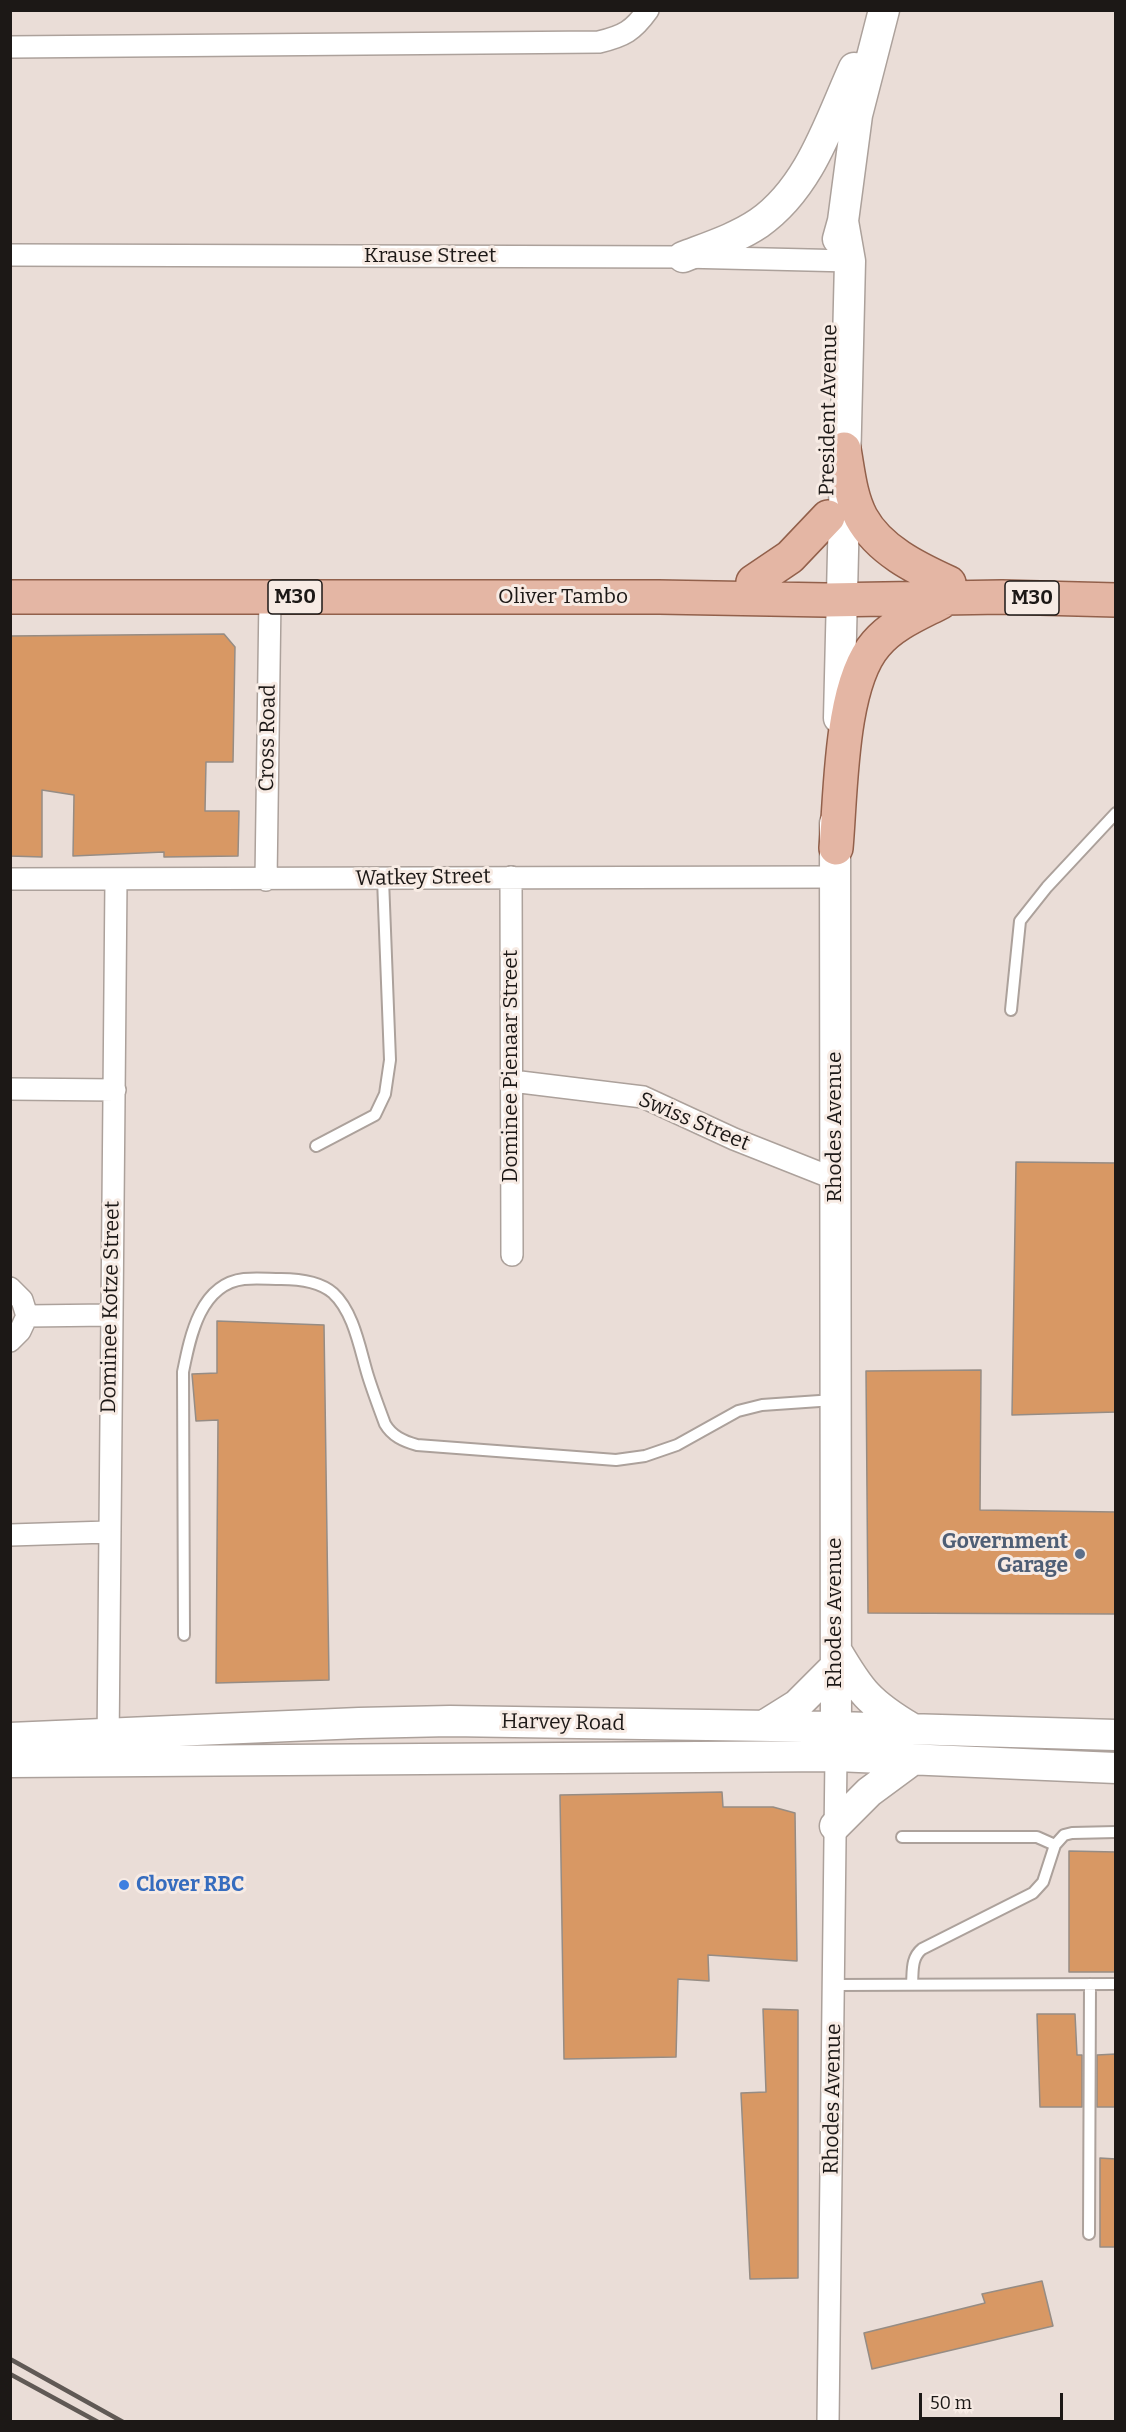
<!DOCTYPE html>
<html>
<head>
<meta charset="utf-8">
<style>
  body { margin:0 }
  #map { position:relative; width:1126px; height:2432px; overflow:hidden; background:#eaddd7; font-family:Bitter,serif }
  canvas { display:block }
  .frame { position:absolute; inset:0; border:12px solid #1c1816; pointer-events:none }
  .scale { position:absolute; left:919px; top:2393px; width:144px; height:27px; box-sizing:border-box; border:3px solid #1c1816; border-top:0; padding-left:8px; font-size:18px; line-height:21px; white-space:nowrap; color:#1c1816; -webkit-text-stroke:4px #f7ebe4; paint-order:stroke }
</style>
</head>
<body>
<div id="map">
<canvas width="1126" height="2432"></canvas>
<div class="frame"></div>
<div class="scale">50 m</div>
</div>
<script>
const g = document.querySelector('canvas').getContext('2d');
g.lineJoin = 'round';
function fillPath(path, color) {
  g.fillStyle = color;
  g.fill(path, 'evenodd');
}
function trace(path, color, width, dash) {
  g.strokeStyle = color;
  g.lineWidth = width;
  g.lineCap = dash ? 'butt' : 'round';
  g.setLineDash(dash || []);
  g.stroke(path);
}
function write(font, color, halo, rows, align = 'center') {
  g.font = font + ' Bitter,serif';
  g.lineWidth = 6;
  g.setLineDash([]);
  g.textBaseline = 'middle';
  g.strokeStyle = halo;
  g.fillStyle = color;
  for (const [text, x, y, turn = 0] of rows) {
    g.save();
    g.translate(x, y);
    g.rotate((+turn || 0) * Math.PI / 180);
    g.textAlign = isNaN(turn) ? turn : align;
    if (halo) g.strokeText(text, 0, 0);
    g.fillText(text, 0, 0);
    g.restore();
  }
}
const building = new Path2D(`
  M224,634L235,647L233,762H206L205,811H239L238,856L164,857V852L73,856L74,795L42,790V857L10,856V636Z
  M1016,1162L1116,1163V1412L1012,1415Z
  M217,1321L324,1325L329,1680L216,1683L218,1420L196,1421L192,1374L217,1373Z
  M981,1370L980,1510L1116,1512V1614L868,1613L866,1371Z
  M722,1792L723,1807H773L795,1813L797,1961L708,1955L709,1981L678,1979L676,2057L564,2059L560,1795Z
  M1069,1851L1116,1852V1972H1069Z
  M763,2009L798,2010V2278L750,2279L741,2093L766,2092Z
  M1037,2014H1075L1077,2055H1082V2107H1040Z
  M1116,2054V2107H1097V2055Z
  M1100,2158L1116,2159V2247H1100Z
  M1042,2281L1053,2326L872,2369L864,2333L985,2303L982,2294Z`);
const lane = new Path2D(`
  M1011,1010L1020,921L1047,887L1116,813
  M316,1146L375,1115L385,1094L390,1060L383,879
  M184,1635L183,1372C190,1337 200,1284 244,1279C256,1278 269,1279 281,1279C298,1279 319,1281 333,1293C354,1312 360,1350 368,1376C373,1392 379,1408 385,1424C392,1436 403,1441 417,1445L616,1460L645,1456L677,1445L738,1411L762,1405L834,1400
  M902,1837H1037L1055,1845
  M912,1984C913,1971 911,1958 922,1949L1033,1893L1043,1882L1055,1845L1064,1835L1072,1833L1116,1832
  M835,1985L1116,1984
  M1089,2234L1090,1984`);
const street = new Path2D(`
  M10,47L599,42C624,36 633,31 648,10
  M10,255L683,257L850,261
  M511,877L512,1255
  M10,879L836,877
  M266,880L270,597
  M512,1081L643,1097L734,1139L835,1179
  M10,1089L115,1090
  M10,1288L22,1300L27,1316L20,1331L10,1341
  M27,1316L110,1315
  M10,1535L108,1532
  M108,1746L116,880
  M828,2422L836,1756`);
const secondary = new Path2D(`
  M838,239L843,221L857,115L884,10
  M683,257C709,247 737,238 759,223C810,187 829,123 854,68
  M839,718L850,261L843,221
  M835,823L836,1756
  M836,1650C860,1691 869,1703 911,1728
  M765,1725L797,1705L836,1666
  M10,1738L359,1723L450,1721L836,1727L1116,1735
  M10,1762L836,1756L1116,1768
  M835,1826L869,1792L911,1761`);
const primary = new Path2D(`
  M844,449C848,471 850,496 861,517C879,550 916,568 949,583
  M753,582L790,557L828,517
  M10,597H659L826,600L1002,597L1116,600
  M836,848C841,793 840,685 876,644C893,624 918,614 941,602`);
const rail = new Path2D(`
  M10,2359L123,2422
  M10,2374L98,2422`);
const markers = [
  [1080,1554,6,"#5c6f8a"],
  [124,1885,6,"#3f7fe0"]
];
const shields = [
  [295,597,54],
  [1032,598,54]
];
const shieldNames = [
  ["M30",295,597],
  ["M30",1032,598]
];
const streetNames = [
  ["Krause Street",430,256],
  ["President Avenue",829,410,-89],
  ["Oliver Tambo",563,597],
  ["Cross Road",268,738,-89],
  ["Watkey Street",423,878,-1],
  ["Dominee Pienaar Street",511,1066,-90],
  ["Swiss Street",694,1122,23],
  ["Rhodes Avenue",835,1127,-90],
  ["Dominee Kotze Street",111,1307,-89],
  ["Rhodes Avenue",835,1613,-90],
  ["Harvey Road",563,1723,1],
  ["Rhodes Avenue",833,2099,-89]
];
const serviceNames = [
  ["Government",1068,1542],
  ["Garage",1068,1566]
];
const shopNames = [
  ["Clover RBC",136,1885]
];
fillPath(building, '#d89864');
trace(building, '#968c84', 1.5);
trace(lane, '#aca19b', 14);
trace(street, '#aca19b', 24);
trace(secondary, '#aca19b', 33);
trace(primary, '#92604b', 36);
trace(lane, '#fff', 10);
trace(street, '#fff', 21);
trace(secondary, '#fff', 30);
trace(primary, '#e4b6a4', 33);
trace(rail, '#605955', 4.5);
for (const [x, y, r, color] of markers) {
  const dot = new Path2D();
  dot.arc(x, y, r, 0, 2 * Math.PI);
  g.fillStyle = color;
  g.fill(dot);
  trace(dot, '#f7ebe4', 2);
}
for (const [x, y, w] of shields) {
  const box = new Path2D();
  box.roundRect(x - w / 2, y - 17, w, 34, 4.5);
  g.fillStyle = '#f7ebe4';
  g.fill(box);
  trace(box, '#1c1816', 1.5);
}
write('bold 20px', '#1c1816', null, shieldNames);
write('21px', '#1c1816', '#f7ebe4', streetNames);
write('bold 21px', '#4e5e75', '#f7ebe4', serviceNames, 'right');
write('bold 21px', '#366cbe', '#f7ebe4', shopNames, 'left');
</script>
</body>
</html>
